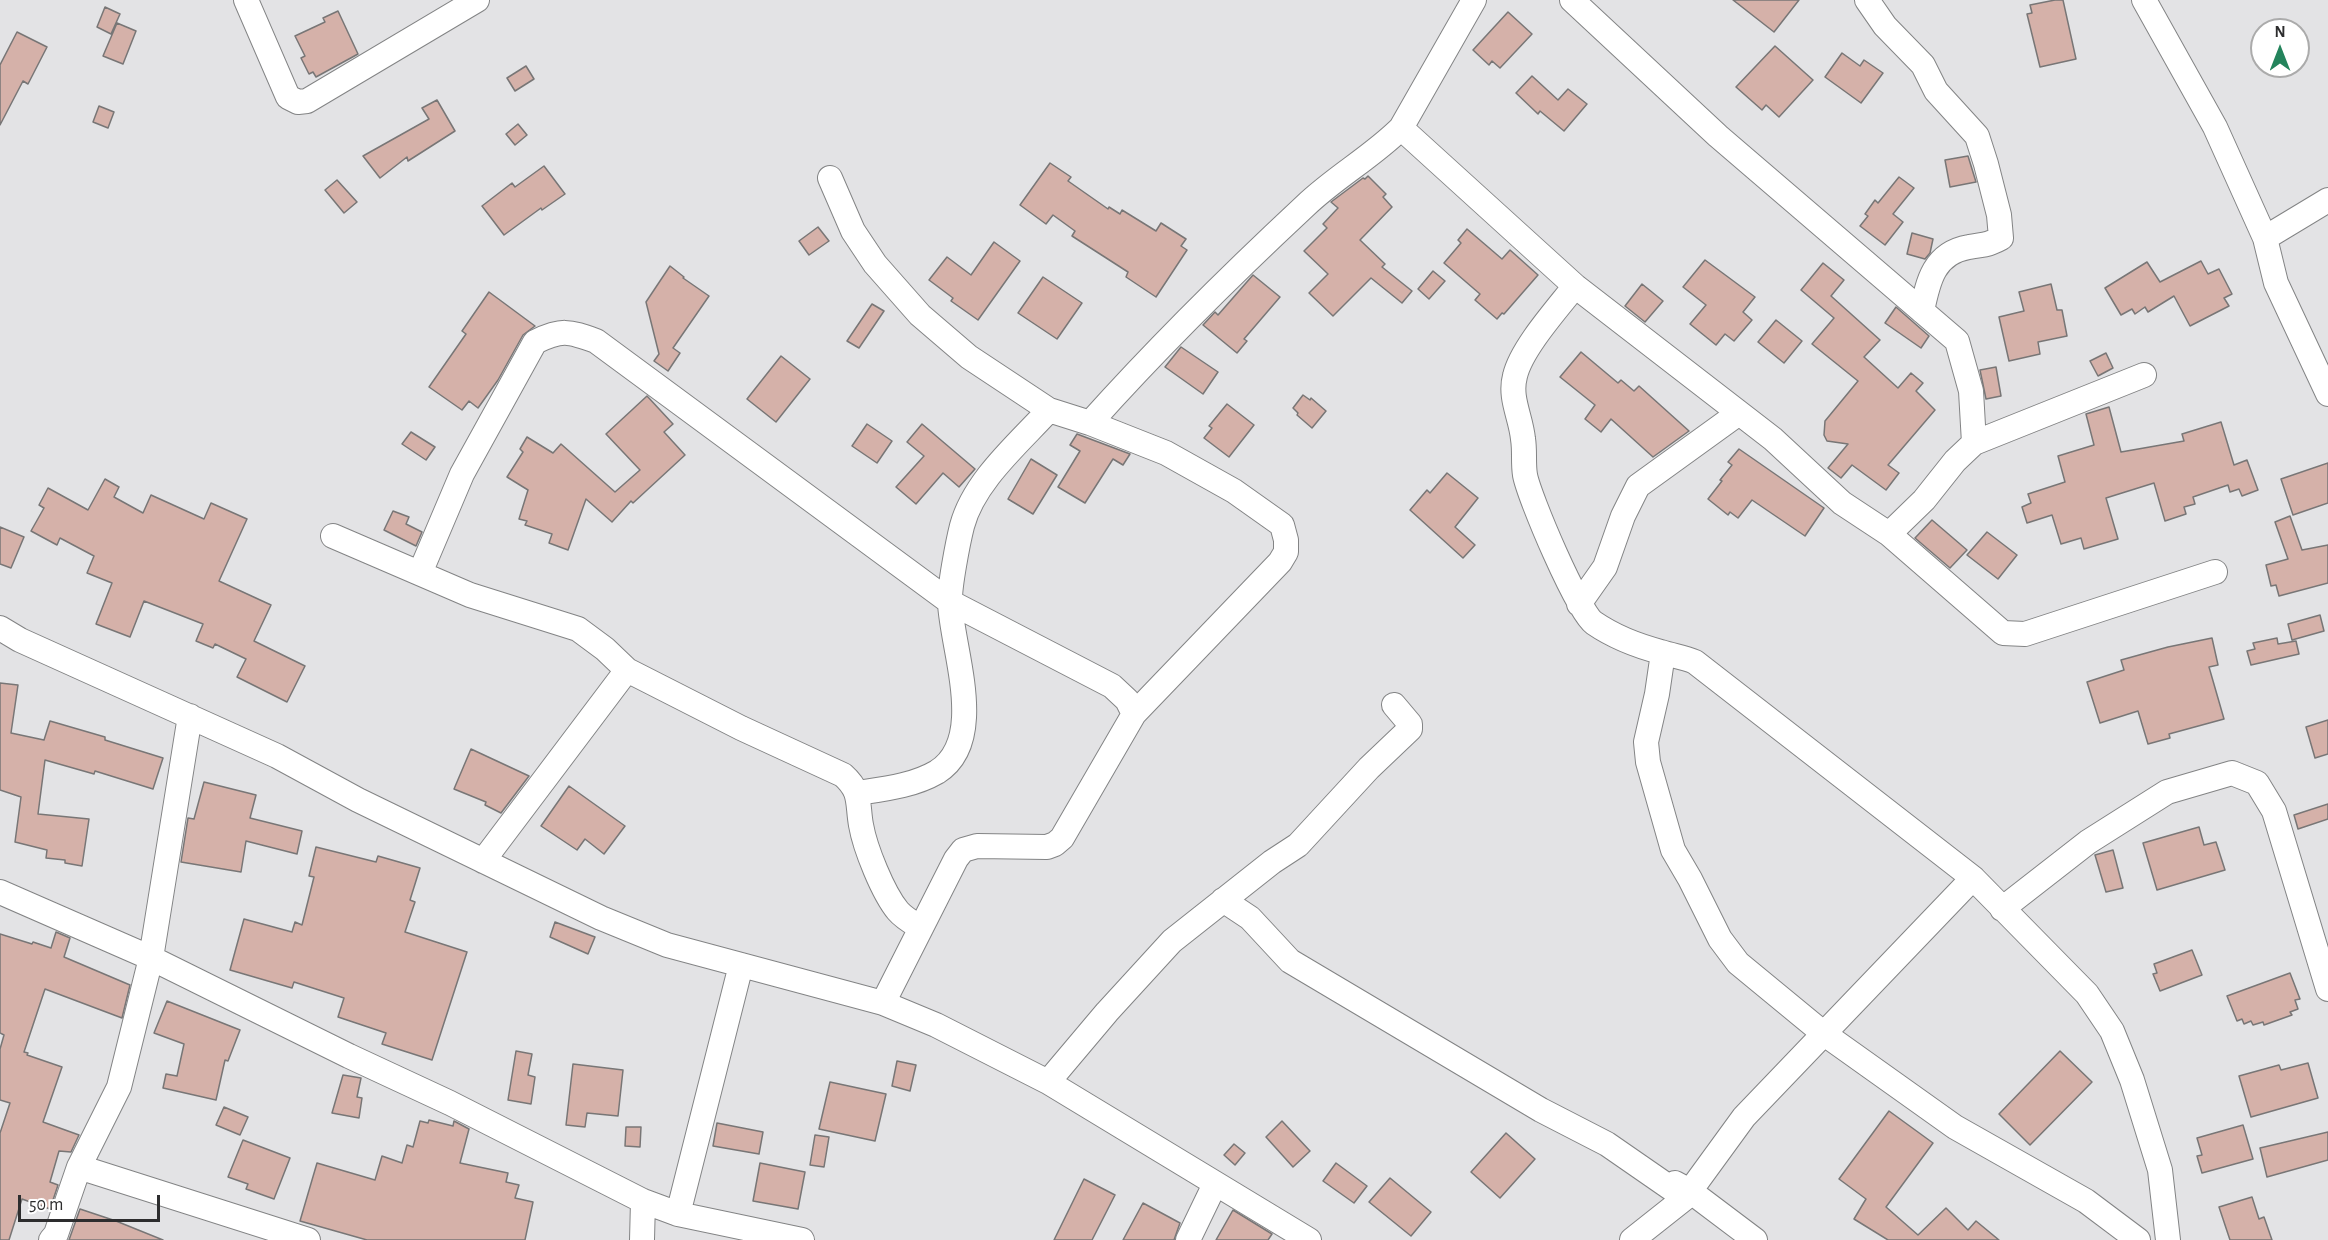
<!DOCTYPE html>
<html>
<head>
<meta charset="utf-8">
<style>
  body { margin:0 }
  #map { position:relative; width:2328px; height:1240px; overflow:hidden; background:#e3e3e5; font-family:"Alegreya Sans",sans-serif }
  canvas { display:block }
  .north { position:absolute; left:2250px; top:18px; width:60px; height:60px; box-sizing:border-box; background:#fff; border:2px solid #ababab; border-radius:50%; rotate:0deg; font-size:16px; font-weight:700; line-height:24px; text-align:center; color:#2d2d2e }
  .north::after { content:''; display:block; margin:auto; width:21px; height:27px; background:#24845c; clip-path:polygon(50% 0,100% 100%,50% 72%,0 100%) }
  .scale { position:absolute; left:18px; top:1195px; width:142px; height:27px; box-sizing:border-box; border:3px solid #2d2d2e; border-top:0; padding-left:8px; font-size:18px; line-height:21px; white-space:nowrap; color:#2d2d2e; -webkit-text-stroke:4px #fff; paint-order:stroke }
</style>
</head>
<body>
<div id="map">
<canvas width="2328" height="1240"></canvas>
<div class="north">N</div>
<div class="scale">50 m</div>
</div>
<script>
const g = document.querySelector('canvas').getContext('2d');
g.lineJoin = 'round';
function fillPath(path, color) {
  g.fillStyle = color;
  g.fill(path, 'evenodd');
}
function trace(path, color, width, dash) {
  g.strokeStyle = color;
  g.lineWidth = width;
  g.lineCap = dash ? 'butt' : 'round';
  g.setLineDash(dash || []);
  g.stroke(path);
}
const building = new Path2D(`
  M1733,0H1799L1774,32Z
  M2055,0H2063L2076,59L2040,67L2027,14L2032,13L2030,5Z
  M105,7L120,14L111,34L97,27Z
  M338,11L358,54L316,77L313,72L309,74L301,58L305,56L295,36L325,22L323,18Z
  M1508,12L1532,34L1500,68L1492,61L1489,65L1473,50Z
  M117,23L136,31L123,64L103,56Z
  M17,32L47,47L28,84L23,81L0,125V65Z
  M1775,46L1813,80L1779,117L1766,105L1762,110L1736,87Z
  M1842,53L1860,66L1864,60L1883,73L1861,103L1825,77Z
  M526,66L534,79L515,91L507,78Z
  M1532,76L1558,100L1568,89L1587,104L1564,131L1540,111L1538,114L1516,93Z
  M437,100L455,131L408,161L407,157L380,178L363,156L429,119L422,108Z
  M99,106L114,112L108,128L93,122Z
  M518,124L527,135L515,145L506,134Z
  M1968,156L1976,182L1950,187L1945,160Z
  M1050,163L1071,177L1068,181L1108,209L1109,207L1120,214L1122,210L1156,231L1161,223L1186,239L1181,246L1187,250L1156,297L1126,277L1128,272L1072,236L1075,231L1053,215L1046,224L1020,205Z
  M544,166L565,194L542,210L541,208L504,235L482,206L512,183L515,187Z
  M1368,176L1386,194L1383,197L1392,207L1360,240L1385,264L1382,267L1412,291L1402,303L1371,278L1333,316L1309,293L1328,274L1304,251L1327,228L1323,224L1338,208L1331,202L1363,178L1365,179Z
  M1899,177L1914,188L1893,214L1903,222L1885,245L1860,226L1868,216L1865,214L1875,200L1878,203Z
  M337,180L357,202L344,213L325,190Z
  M818,227L829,241L809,255L799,241Z
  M1467,229L1502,259L1510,250L1538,275L1504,314L1502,313L1497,319L1475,300L1480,294L1444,263L1461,243L1458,240Z
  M1912,233L1933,239L1930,253L1925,259L1907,254Z
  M994,242L1020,261L978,320L951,301L953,298L929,280L947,257L971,275Z
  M1705,260L1755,297L1743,312L1752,320L1734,341L1725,334L1716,345L1690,324L1706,305L1683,287Z
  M2201,261L2208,274L2219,269L2232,294L2224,298L2229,306L2190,326L2174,296L2148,312L2145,307L2135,314L2132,309L2121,315L2105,288L2147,262L2160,282Z
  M1823,263L1844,280L1831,296L1880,340L1864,357L1898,388L1911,373L1923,383L1916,391L1935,410L1888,465L1899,473L1886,490L1852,465L1841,478L1828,468L1848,444L1827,441L1824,435L1825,421L1858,381L1812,344L1834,318L1801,290Z
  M670,266L684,277L683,278L709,296L673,348L680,353L668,371L654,361L659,354L646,302Z
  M1433,271L1445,281L1429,299L1418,289Z
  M1253,275L1280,297L1244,339L1247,341L1237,353L1203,325L1215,312L1218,315Z
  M1043,277L1082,303L1057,339L1018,313Z
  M1642,284L1663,301L1645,322L1625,306Z
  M2051,284L2057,310H2062L2067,336L2038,342L2040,354L2009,361L1999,317L2024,311L2019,292Z
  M489,292L535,326L523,335L498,380L478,408L469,401L462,410L429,387L466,334L462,331Z
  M872,304L884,311L859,348L847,341Z
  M1896,307L1929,336L1921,348L1885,323Z
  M1776,320L1802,341L1784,363L1758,342Z
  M1181,347L1218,372L1203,394L1165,367Z
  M1581,352L1618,383L1621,380L1634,391L1639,386L1689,431L1653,457L1611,419L1601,432L1585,419L1595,405L1560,377Z
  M2106,353L2113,368L2098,376L2090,361Z
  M781,356L810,379L776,422L747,399Z
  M1996,367L2001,396L1986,399L1980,370Z
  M1303,395L1310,400L1311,398L1326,411L1312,428L1297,415L1298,413L1293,408Z
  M647,396L673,424L664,432L685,455L633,503L631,501L612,522L586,499L568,550L549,543L552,534L525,525L527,521L519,519L528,490L507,477L523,452L520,449L527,437L553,453L561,444L615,492L640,470L606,434Z
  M1227,404L1254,425L1229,457L1204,438L1212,428L1209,426Z
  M2109,407L2121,452L2184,441L2182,434L2221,422L2234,465L2247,460L2258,490L2242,496L2239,489L2230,492L2228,485L2193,497L2195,504L2184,507L2186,514L2165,521L2154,483L2106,498L2118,539L2084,549L2081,538L2061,544L2052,515L2027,523L2022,507L2031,503L2028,494L2065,482L2058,456L2094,445L2086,414Z
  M867,424L892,441L877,463L852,446Z
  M922,424L975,469L959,487L943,473L916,504L896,487L924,456L907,442Z
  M411,432L435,447L426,460L402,444Z
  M1077,434L1130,454L1123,465L1113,459L1085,503L1058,487L1080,451L1070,445Z
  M1739,449L1824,508L1805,536L1752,500L1738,518L1730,512L1728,515L1708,499L1722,481L1720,480L1732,465L1728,462Z
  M1031,459L1057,475L1033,514L1008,499Z
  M2328,463V503L2293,515L2281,479Z
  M1447,473L1478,498L1455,527L1475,545L1463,558L1410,510L1427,490L1430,493Z
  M105,479L119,487L114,497L143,513L151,495L204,519L211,503L247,519L219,581L271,605L254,641L305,666L287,702L237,677L246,659L215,644L213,648L196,641L203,624L144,601L130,637L96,624L112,583L87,573L94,556L60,538L57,545L31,531L44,508L39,505L48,488L88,510Z
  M393,511L409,517L406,524L422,532L416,546L384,530Z
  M2290,516L2302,550L2328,545V583L2279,596L2276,585L2271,586L2266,565L2288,559L2275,522Z
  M1932,520L1967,550L1950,568L1915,538Z
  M0,527L24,537L11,568L0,564Z
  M1987,532L2017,555L1998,579L1967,555Z
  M2320,615L2324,631L2292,640L2288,624Z
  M2212,638L2218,665L2209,667L2224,719L2169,734L2170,738L2148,744L2138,711L2100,723L2087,682L2124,670L2121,660L2168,647Z
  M2277,638L2278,644L2296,641L2299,654L2251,665L2247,651L2255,649L2253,643Z
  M0,683L18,685L11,733L44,740L50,721L105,737V740L163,758L153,789L95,771L94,774L45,760L38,814L89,819L82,866L65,863V860L46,858L47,850L15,842L21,797L0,790Z
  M2328,720V754L2315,758L2306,727Z
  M471,749L529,776L501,813L485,805L486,802L454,789Z
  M204,782L256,795L250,818L302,831L297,854L246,841L241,872L181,862L188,818L194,819Z
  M569,786L625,826L604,854L585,839L577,850L541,826Z
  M2328,804V819L2298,829L2294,815Z
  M2199,827L2204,845L2216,842L2225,870L2157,890L2143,843Z
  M316,847L376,862L378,856L420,868L410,900L415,902L405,932L467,952L432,1060L382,1044L386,1033L338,1017L344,998L294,982L292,988L230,970L244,919L292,932L295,922L302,925L314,877L309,876Z
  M2113,850L2123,888L2106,892L2095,855Z
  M555,922L595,937L588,954L550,937Z
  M56,932L70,938L64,957L130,985L122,1018L45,989L24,1052L28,1053L27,1055L62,1067L43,1122L79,1135L71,1152L59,1151L50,1182L58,1185L50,1209L22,1199L9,1240H0V1133L10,1103L0,1100V1049L4,1035L0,1033V934L32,944L33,942L51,948Z
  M2192,950L2202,975L2160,991L2153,974L2157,973L2154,964Z
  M2290,973L2300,999L2295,1000L2298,1009L2290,1012L2292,1015L2264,1025L2263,1022L2253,1025L2251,1021L2244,1024L2242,1019L2237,1021L2227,996Z
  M167,1001L240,1030L228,1061L225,1060L216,1100L163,1088L166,1074L177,1076L184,1044L154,1033Z
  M516,1051L532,1054L528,1075L535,1077L531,1104L508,1100Z
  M2060,1051L2092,1082L2030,1145L1999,1114Z
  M897,1061L916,1065L910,1091L892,1086Z
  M2308,1063L2318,1098L2251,1117L2239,1076L2279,1065L2281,1070Z
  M573,1064L623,1070L618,1116L587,1113L585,1127L566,1125Z
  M343,1075L361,1078L357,1097L362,1098L359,1118L332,1113Z
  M830,1082L886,1094L875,1141L819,1129Z
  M224,1107L248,1117L240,1135L216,1125Z
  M1889,1111L1933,1143L1886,1207L1918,1235L1946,1208L1968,1230L1976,1221L1999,1240H1888L1854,1219L1866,1199L1839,1179Z
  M429,1120L453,1126L454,1121L469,1129L460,1163L508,1173L506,1182L519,1185L515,1198L533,1202L525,1240H367L300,1221L317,1163L375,1180L382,1156L402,1163L407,1145L413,1147L420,1121L428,1123Z
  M1282,1121L1310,1151L1293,1167L1266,1137Z
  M717,1123L763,1132L759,1154L713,1146Z
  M2243,1125L2253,1159L2202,1173L2197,1156L2202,1155L2197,1138Z
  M626,1127H641L640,1147L625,1146Z
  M2328,1132V1160L2267,1177L2260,1148Z
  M1506,1133L1535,1159L1500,1198L1471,1172Z
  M815,1135L829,1137L824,1167L810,1165Z
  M243,1140L290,1158L274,1199L246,1189L248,1184L228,1177Z
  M1234,1144L1245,1153L1235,1165L1224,1155Z
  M760,1163L805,1172L798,1209L753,1201Z
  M1336,1163L1367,1186L1354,1203L1323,1181Z
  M1390,1178L1431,1212L1411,1236L1369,1202Z
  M1084,1179L1115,1195L1092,1240H1054Z
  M2252,1197L2259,1219L2264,1217L2272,1240H2230L2219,1207Z
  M1143,1203L1180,1223L1174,1240H1123Z
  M80,1209L116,1221L163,1240H69Z
  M1233,1210L1272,1234L1268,1240H1216Z`);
const minor = new Path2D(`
  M246,0L288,97L298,102L307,101L477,0
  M1867,0L1885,26L1923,65L1936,91L1977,136L1986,164L1999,215L2001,238C1986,246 1984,244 1969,247C1934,253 1928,281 1922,311
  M2144,0L2215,127L2265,238L2276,283L2328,394
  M1401,128L1575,286L1773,439L1842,503L1889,534L1924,500L1955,461L1974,443L1971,391L1957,341L1718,136L1572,0
  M830,178L853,231L875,264L920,315L969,357L1049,410L1090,423L1166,453L1234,491L1282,525L1286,540V552L1280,562L1134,714L1062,838L1055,844L1047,847L977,846L963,850L956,859L883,1003
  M2265,238L2328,200
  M1575,286C1557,309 1521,349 1515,376C1509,398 1521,417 1523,439C1525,451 1523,463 1525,475C1529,497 1578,612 1594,623C1613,636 1638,646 1661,652C1673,656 1684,657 1695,662L1973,878L2087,994L2112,1031L2132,1080L2160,1170L2168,1240
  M1090,423C1158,347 1231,275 1305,206C1335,177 1372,157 1401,128L1474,0
  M1974,443L2144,375
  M1889,534L2003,633L2025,634L2215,572
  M333,536L470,595L578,629L605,649L627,670L741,728L843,775C862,792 857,803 861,825C865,848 883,893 898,911C904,918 913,923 921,928
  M420,573L462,474L535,342C562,329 568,331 596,341L950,602L1112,686L1127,700L1134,714
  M1579,604L1605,567L1623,516L1638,486L1739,413
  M0,628L20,640L277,756L358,800L601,918L667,945L883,1003L936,1025L1048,1082L1309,1240
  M1663,653L1657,694L1646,742L1648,762L1673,850L1690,879L1720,939L1738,963L1823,1033L1955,1127L2086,1201L2138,1240
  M858,793C884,789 913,786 937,772C988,740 952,650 950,603C949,588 958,542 962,526C974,481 1018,444 1049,410
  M483,861L627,670
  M0,892L151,958L349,1056L450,1103L643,1201L678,1214L802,1240
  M1223,900L1250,918L1290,961L1541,1110L1607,1144L1685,1198
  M2002,909L2088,842L2167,792L2232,773L2257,783L2274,811L2328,989
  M1048,1082L1107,1012L1172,941L1272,862L1298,845L1369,768L1410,729V724L1394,705
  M79,1167L308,1240
  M1675,1183L1690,1191L1755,1240
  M678,1214L741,965
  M51,1240L56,1234L79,1167L119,1087L151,958L190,716
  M642,1240L643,1201
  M1188,1240L1215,1184
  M1632,1240L1685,1198L1744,1117L1973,878`);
fillPath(building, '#d5b1a9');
trace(building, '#787676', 1.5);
trace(minor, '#838485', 26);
trace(minor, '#fff', 24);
</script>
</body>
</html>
